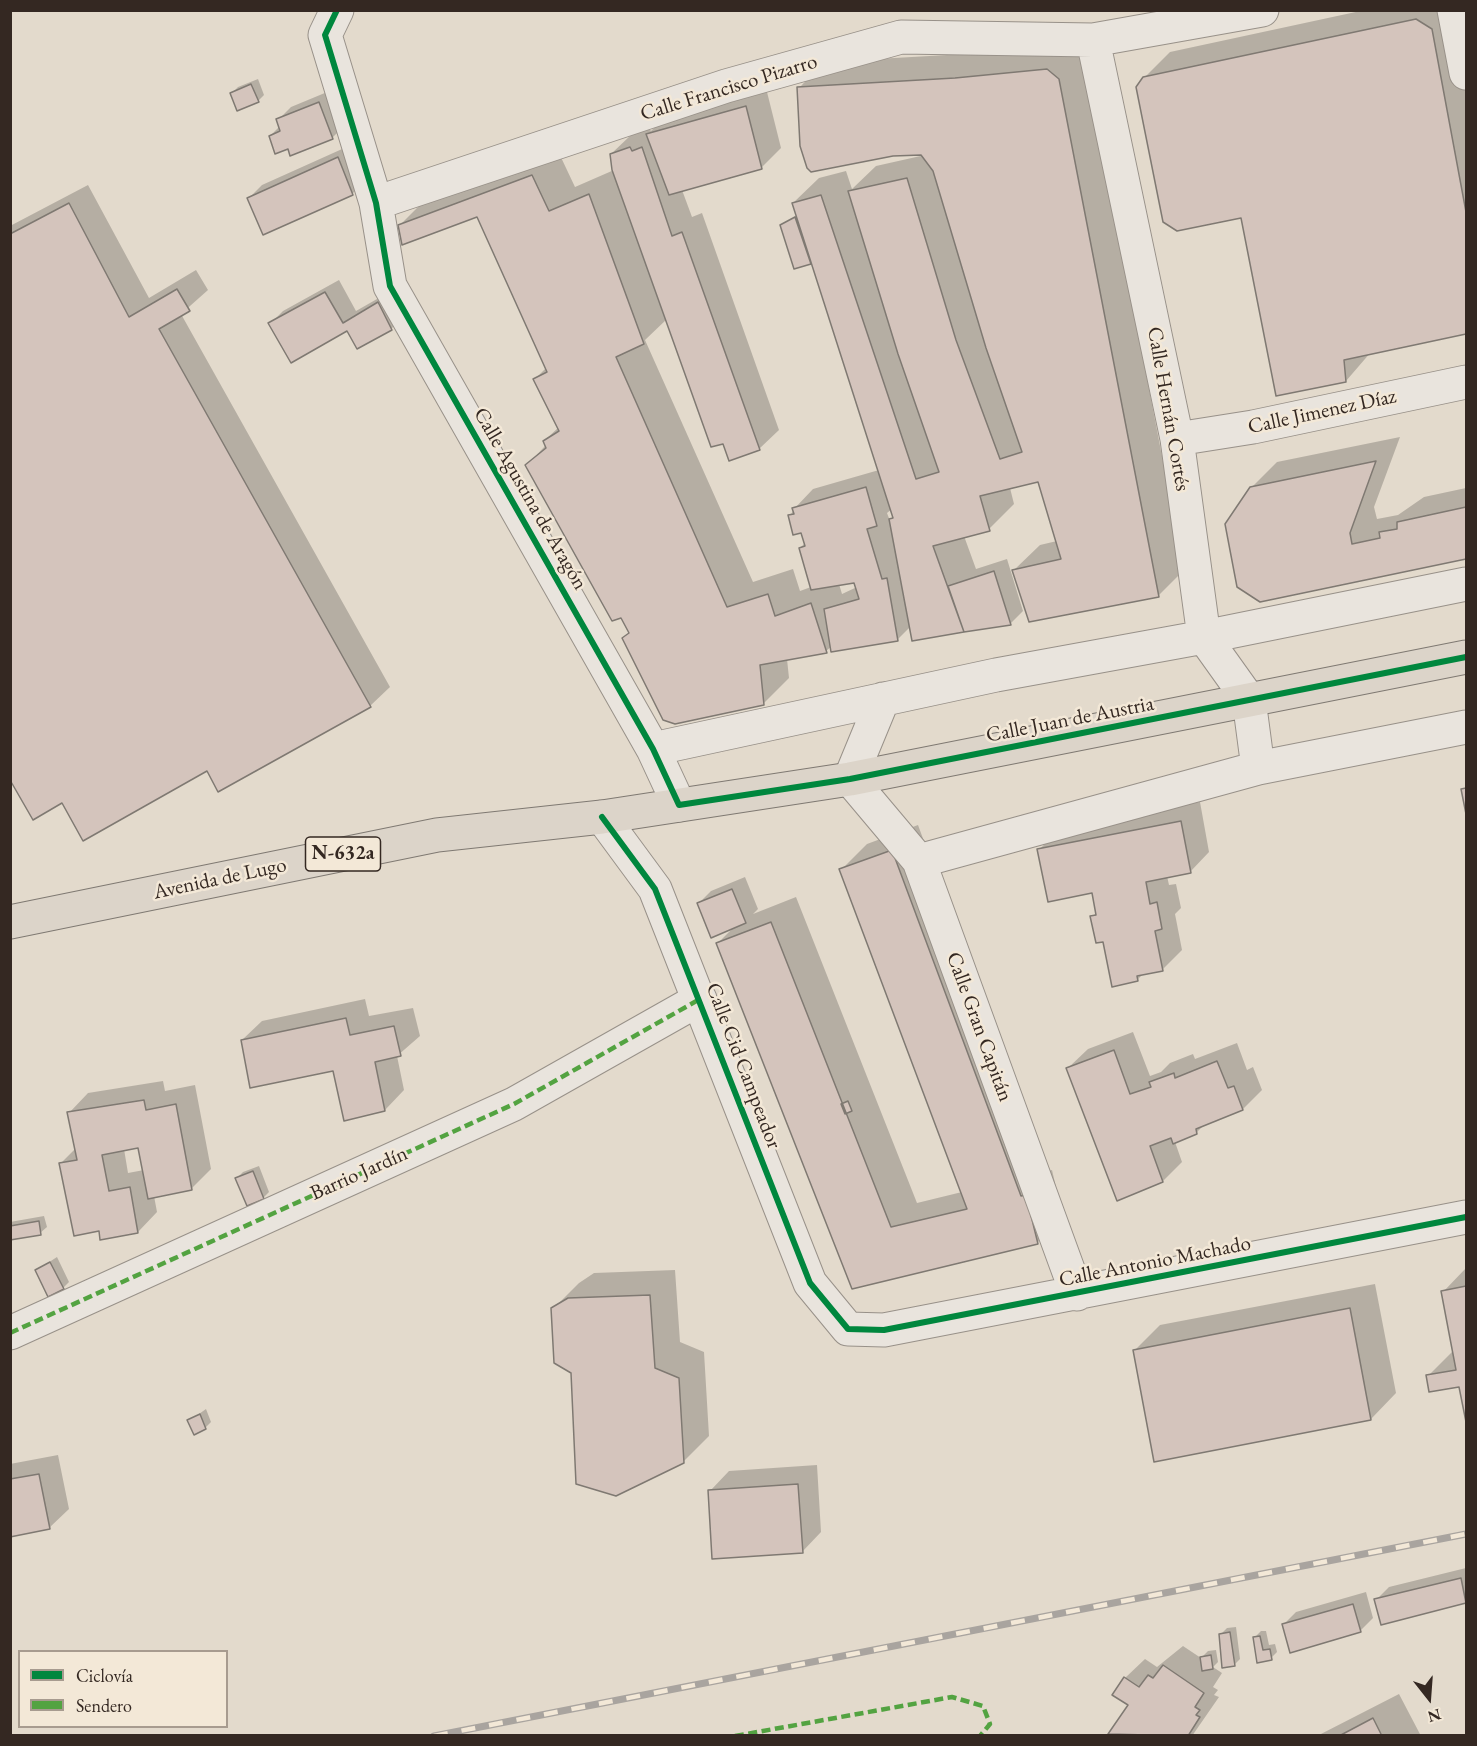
<!DOCTYPE html>
<html>
<head>
<meta charset="utf-8">
<style>
  body { margin:0 }
  #map { position:relative; width:1477px; height:1746px; overflow:hidden; background:#e3dacc; font-family:"EB Garamond",serif }
  canvas { display:block }
  .frame { position:absolute; inset:0; border:12px solid #342822; pointer-events:none }
  .legend { position:absolute; left:18px; top:1650px; width:210px; height:78px; box-sizing:border-box; background:#f3e8d7; border:2px solid #a79b8f; margin:0; padding:8px 10px; list-style:none; font-size:18px; color:#342822 }
  .legend li { display:flex; align-items:center; gap:12px; height:30px }
  .legend b { width:30px; border:2px solid #a79b8f }
  .north { position:absolute; left:1399px; top:1668px; width:60px; height:60px; -webkit-text-stroke:4px #f3e8d7; paint-order:stroke; rotate:163deg; font-size:16px; font-weight:700; line-height:24px; text-align:center; color:#342822 }
  .north::after { content:''; display:block; margin:auto; width:21px; height:27px; background:#342822; clip-path:polygon(50% 0,100% 100%,50% 72%,0 100%) }
</style>
</head>
<body>
<div id="map">
<canvas width="1477" height="1746"></canvas>
<div class="frame"></div>
<ul class="legend">
<li><b style="height:8px;background:#00873e"></b>Ciclovía</li>
<li><b style="height:8px;background:#53a341"></b>Sendero</li>
</ul>
<div class="north">N</div>
</div>
<script>
const g = document.querySelector('canvas').getContext('2d');
g.lineJoin = 'round';
function fillPath(path, color) {
  g.fillStyle = color;
  g.fill(path, 'evenodd');
}
function trace(path, color, width, dash) {
  g.strokeStyle = color;
  g.lineWidth = width;
  g.lineCap = dash ? 'butt' : 'round';
  g.setLineDash(dash || []);
  g.stroke(path);
}
function write(font, color, halo, rows, align = 'center') {
  g.font = font + ' "EB Garamond",serif';
  g.lineWidth = 5;
  g.setLineDash([]);
  g.textBaseline = 'middle';
  g.strokeStyle = halo;
  g.fillStyle = color;
  for (const [text, x, y, turn = 0] of rows) {
    g.save();
    g.translate(x, y);
    g.rotate((+turn || 0) * Math.PI / 180);
    g.textAlign = isNaN(turn) ? turn : align;
    if (halo) g.strokeText(text, 0, 0);
    g.fillText(text, 0, 0);
    g.restore();
  }
}
const shadow = new Path2D(`
  M1365,10H1458L1466,55V332L1371,352L1346,381L1242,216L1144,78L1170,52Z
  M982,53H1084L1184,570L1159,595L1014,570L1040,545L1057,541L1040,480L1010,488L1014,504L989,529L964,536L976,569L1007,559L1023,611L1010,624L913,639L911,626L897,640L832,646L826,651L787,659L789,678L764,703L630,632L527,465L546,445L544,441L559,427L535,379L547,367L477,215L400,225L425,200L558,151L575,187L614,170L611,154L631,135L649,128L651,131L667,115L766,88L781,148L762,167L682,190L692,217L702,213L779,430L759,449L724,442L667,319L645,340L753,582L793,569L800,591L811,587L800,548L805,543L802,531L790,516L794,509L813,489L879,470L812,261L810,263L782,225L797,215L793,203L819,178L846,171L852,189L876,166L925,155L799,88L824,62ZM892,509L894,516L890,521L887,513ZM856,582L857,587L842,594L839,584Z
  M258,79L264,95L258,101L232,93L238,87Z
  M332,90L345,125L332,138L288,147L270,136L280,126L278,120L291,107Z
  M351,145L365,181L352,194L249,198L262,185Z
  M88,185L149,298L196,270L208,290L181,314L390,687L370,706L63,801L10,777V226Z
  M339,280L356,311L391,291L404,316L392,328L358,347L348,329L270,324L283,311Z
  M1400,437L1374,507L1377,519L1398,515L1424,497L1466,488V558L1260,601L1251,488L1277,462Z
  M1200,802L1209,852L1190,872L1167,876L1169,885L1176,884L1181,908L1175,914L1182,950L1162,970L1144,973L1137,980L1104,940L1092,917L1097,912L1093,891L1039,850L1058,830Z
  M918,825L1046,1172L1052,1170L1063,1217L1037,1243L853,1287L718,943L735,926L698,904L711,891L745,877L758,909L753,914L796,897L917,1203L962,1192L841,870L867,844Z
  M365,999L369,1016L413,1008L420,1036L397,1056L404,1090L385,1110L334,1069L242,1040L262,1021Z
  M1133,1032L1150,1076L1161,1072L1170,1063L1193,1054L1195,1059L1237,1043L1247,1070L1253,1067L1262,1090L1243,1109L1206,1123L1196,1133L1175,1142L1182,1162L1163,1181L1118,1199L1068,1068L1088,1049Z
  M163,1081L165,1091L195,1085L211,1169L192,1188L154,1196L157,1212L138,1232L100,1230L61,1163L76,1148L69,1113L88,1093ZM140,1146L144,1170L128,1173L124,1149Z
  M259,1166L269,1192L263,1198L237,1178L243,1172Z
  M44,1216L47,1227L40,1233L10,1239V1222Z
  M57,1257L69,1282L63,1288L37,1270Z
  M1466,1268V1415L1460,1385L1428,1376L1454,1350L1443,1292Z
  M675,1270L680,1342L704,1352L709,1436L683,1462L572,1372L553,1309L579,1283L594,1273Z
  M1375,1284L1396,1393L1371,1419L1134,1351L1160,1325Z
  M206,1409L211,1422L205,1428L189,1421Z
  M58,1455L69,1509L49,1528L10,1536V1464Z
  M817,1465L821,1532L802,1552L710,1491L729,1471Z
  M1466,1568V1602L1382,1623L1376,1600L1389,1587Z
  M1366,1592L1373,1618L1360,1631L1283,1625L1296,1612Z
  M1236,1627L1240,1659L1234,1665L1221,1634L1227,1628Z
  M1261,1631H1266L1269,1645L1275,1644L1277,1652L1271,1658L1258,1661L1254,1638Z
  M1183,1646L1201,1658L1208,1651L1216,1650L1218,1662L1213,1667L1222,1673L1213,1687L1218,1690L1214,1695L1219,1697L1192,1736L1110,1734L1130,1705L1125,1678L1145,1659L1157,1667Z
  M1399,1694L1421,1736H1317Z`);
const building = new Path2D(`
  M1416,19L1432,29L1466,212V334L1344,360L1346,382L1276,396L1241,218L1177,231L1163,222L1136,87L1143,77Z
  M1047,69L1059,79L1159,597L1029,622L1012,570L1061,559L1038,482L980,496L990,531L933,546L964,632L912,641L889,519L893,518L792,203L821,195L916,479L939,472L898,354L848,191L907,178L956,340L1000,459L1022,452L986,348L933,171L921,155L893,156L811,172L807,168L800,146L797,87L955,78Z
  M251,84L259,102L237,111L230,93Z
  M319,102L333,139L290,156L288,149L275,154L269,136L280,131L276,119Z
  M746,106L762,169L669,195L646,134Z
  M630,147L632,151L642,147L672,236L682,232L760,450L729,461L723,444L711,447L612,170L610,154Z
  M338,157L353,195L263,235L247,198Z
  M532,175L549,211L589,194L644,344L616,357L727,607L768,594L775,616L811,603L827,653L760,665L764,705L675,724L663,720L622,638L629,633L621,618L612,621L525,465L546,448L543,441L559,431L533,379L547,372L477,217L402,245L398,225Z
  M69,203L129,317L177,289L190,311L159,329L371,707L218,792L207,771L83,841L62,803L33,820L10,780V234Z
  M795,217L811,264L794,269L780,225Z
  M325,292L343,323L378,302L392,330L357,349L347,331L291,363L268,323Z
  M1376,461L1350,533L1352,544L1380,538L1379,532L1397,529V522L1466,507V559L1260,602L1237,587L1225,524L1250,487Z
  M866,487L877,526L867,529L882,579L887,578L898,641L831,652L824,609L859,599L854,583L811,590L799,548L805,546L801,533L793,535L788,515L794,514L792,508Z
  M994,571L1011,625L964,632L948,586Z
  M1466,788V814L1461,789Z
  M1181,821L1191,873L1146,882L1150,904L1157,902L1162,929L1155,931L1163,971L1137,976L1138,981L1112,987L1103,942L1096,943L1090,916L1096,915L1092,893L1048,902L1037,849Z
  M892,850L1021,1196L1026,1195L1038,1244L852,1289L716,943L771,922L891,1227L967,1209L839,869Z
  M732,889L746,923L711,938L697,903Z
  M346,1018L350,1035L394,1026L401,1056L375,1062L385,1111L344,1121L333,1071L250,1088L241,1040Z
  M1114,1050L1130,1094L1151,1087L1149,1082L1174,1073L1175,1078L1217,1061L1228,1088L1234,1086L1243,1110L1196,1129L1197,1134L1173,1144L1171,1138L1150,1146L1163,1182L1117,1201L1066,1068Z
  M144,1100L146,1110L176,1104L192,1190L148,1199L138,1148L102,1155L109,1191L130,1187L138,1233L100,1240L99,1231L74,1236L59,1163L77,1160L67,1112Z
  M848,1101L852,1111L845,1114L841,1104Z
  M253,1171L264,1199L247,1206L235,1178Z
  M39,1221L41,1235L10,1240V1226Z
  M50,1262L64,1289L48,1297L35,1270Z
  M1466,1286V1422L1459,1387L1429,1392L1426,1375L1456,1370L1441,1291Z
  M650,1295L655,1368L679,1378L684,1463L616,1496L576,1484L571,1373L554,1363L551,1308L568,1298Z
  M1350,1308L1371,1420L1154,1462L1133,1350Z
  M200,1414L206,1429L194,1435L187,1420Z
  M39,1474L50,1529L10,1537V1479Z
  M798,1484L803,1553L712,1559L708,1490Z
  M1461,1578L1466,1603L1381,1625L1374,1599Z
  M1353,1604L1361,1632L1290,1653L1282,1624Z
  M1230,1632L1235,1666L1222,1668L1219,1634Z
  M1260,1636L1263,1650L1270,1649L1272,1660L1257,1663L1253,1637Z
  M1211,1655L1213,1669L1202,1671L1200,1657Z
  M1163,1665L1204,1693L1195,1707L1200,1710L1196,1715L1200,1717L1188,1736L1108,1734L1128,1705L1112,1695L1124,1677L1139,1687L1148,1675L1153,1678Z
  M1373,1718L1382,1736H1339Z`);
const minor = new Path2D(`
  M337,10L325,35L376,203L390,286L653,749L679,805
  M1454,10L1466,73
  M1093,40L1177,439L1204,637L1249,700L1258,768
  M376,203L726,86L901,37L1093,40L1262,10
  M1177,439L1253,427L1466,382
  M883,699L850,779L919,861L1077,1294
  M653,749L996,675L1204,637L1466,584
  M602,817L655,889L810,1283L848,1329L884,1330L1466,1217
  M919,861L1258,768L1466,727
  M10,1333L514,1104L700,999`);
const major = new Path2D(`
  M10,922L437,835L602,817L850,779L1466,657`);
const rail = new Path2D(`
  M434,1736L1466,1534`);
const quiet = new Path2D(`
  M10,1333L514,1104L700,999
  M735,1736L952,1697L983,1706L990,1724L980,1736`);
const cycleway = new Path2D(`
  M337,10L325,35L376,203L390,286L653,749L679,805L850,779L1466,657
  M602,817L655,889L810,1283L848,1329L884,1330L1466,1217`);
const shields = [
  [343,854,75]
];
const shieldNames = [
  ["N-632a",343,854]
];
const streetNames = [
  ["Calle Francisco Pizarro",729,88,-17],
  ["Calle Hernán Cortés",1168,409,80],
  ["Calle Jimenez Díaz",1322,412,-12],
  ["Calle Agustina de Aragón",530,499,60],
  ["Calle Juan de Austria",1070,720,-11],
  ["Avenida de Lugo",220,879,-12],
  ["Calle Gran Capitán",979,1027,70],
  ["Calle Cid Campeador",743,1066,69],
  ["Barrio Jardín",359,1174,-24],
  ["Calle Antonio Machado",1155,1262,-11]
];
fillPath(shadow, '#0003');
fillPath(building, '#d4c4bc');
trace(building, '#7f7972', 1.5);
trace(minor, '#989189', 35);
trace(major, '#7f7972', 35);
trace(minor, '#e9e4dd', 33);
trace(major, '#dcd4c9', 33);
trace(rail, '#a9a49f', 7);
trace(rail, '#f3e8d7', 4.5, [14]);
trace(quiet, '#53a341', 4.5, [9, 4.5]);
trace(cycleway, '#00873e', 6);
for (const [x, y, w] of shields) {
  const box = new Path2D();
  box.roundRect(x - w / 2, y - 17, w, 34, 4.5);
  g.fillStyle = '#f3e8d7';
  g.fill(box);
  trace(box, '#342822', 1.5);
}
write('bold 20px', '#342822', null, shieldNames);
write('21px', '#342822', '#f3e8d7', streetNames);
</script>
</body>
</html>
